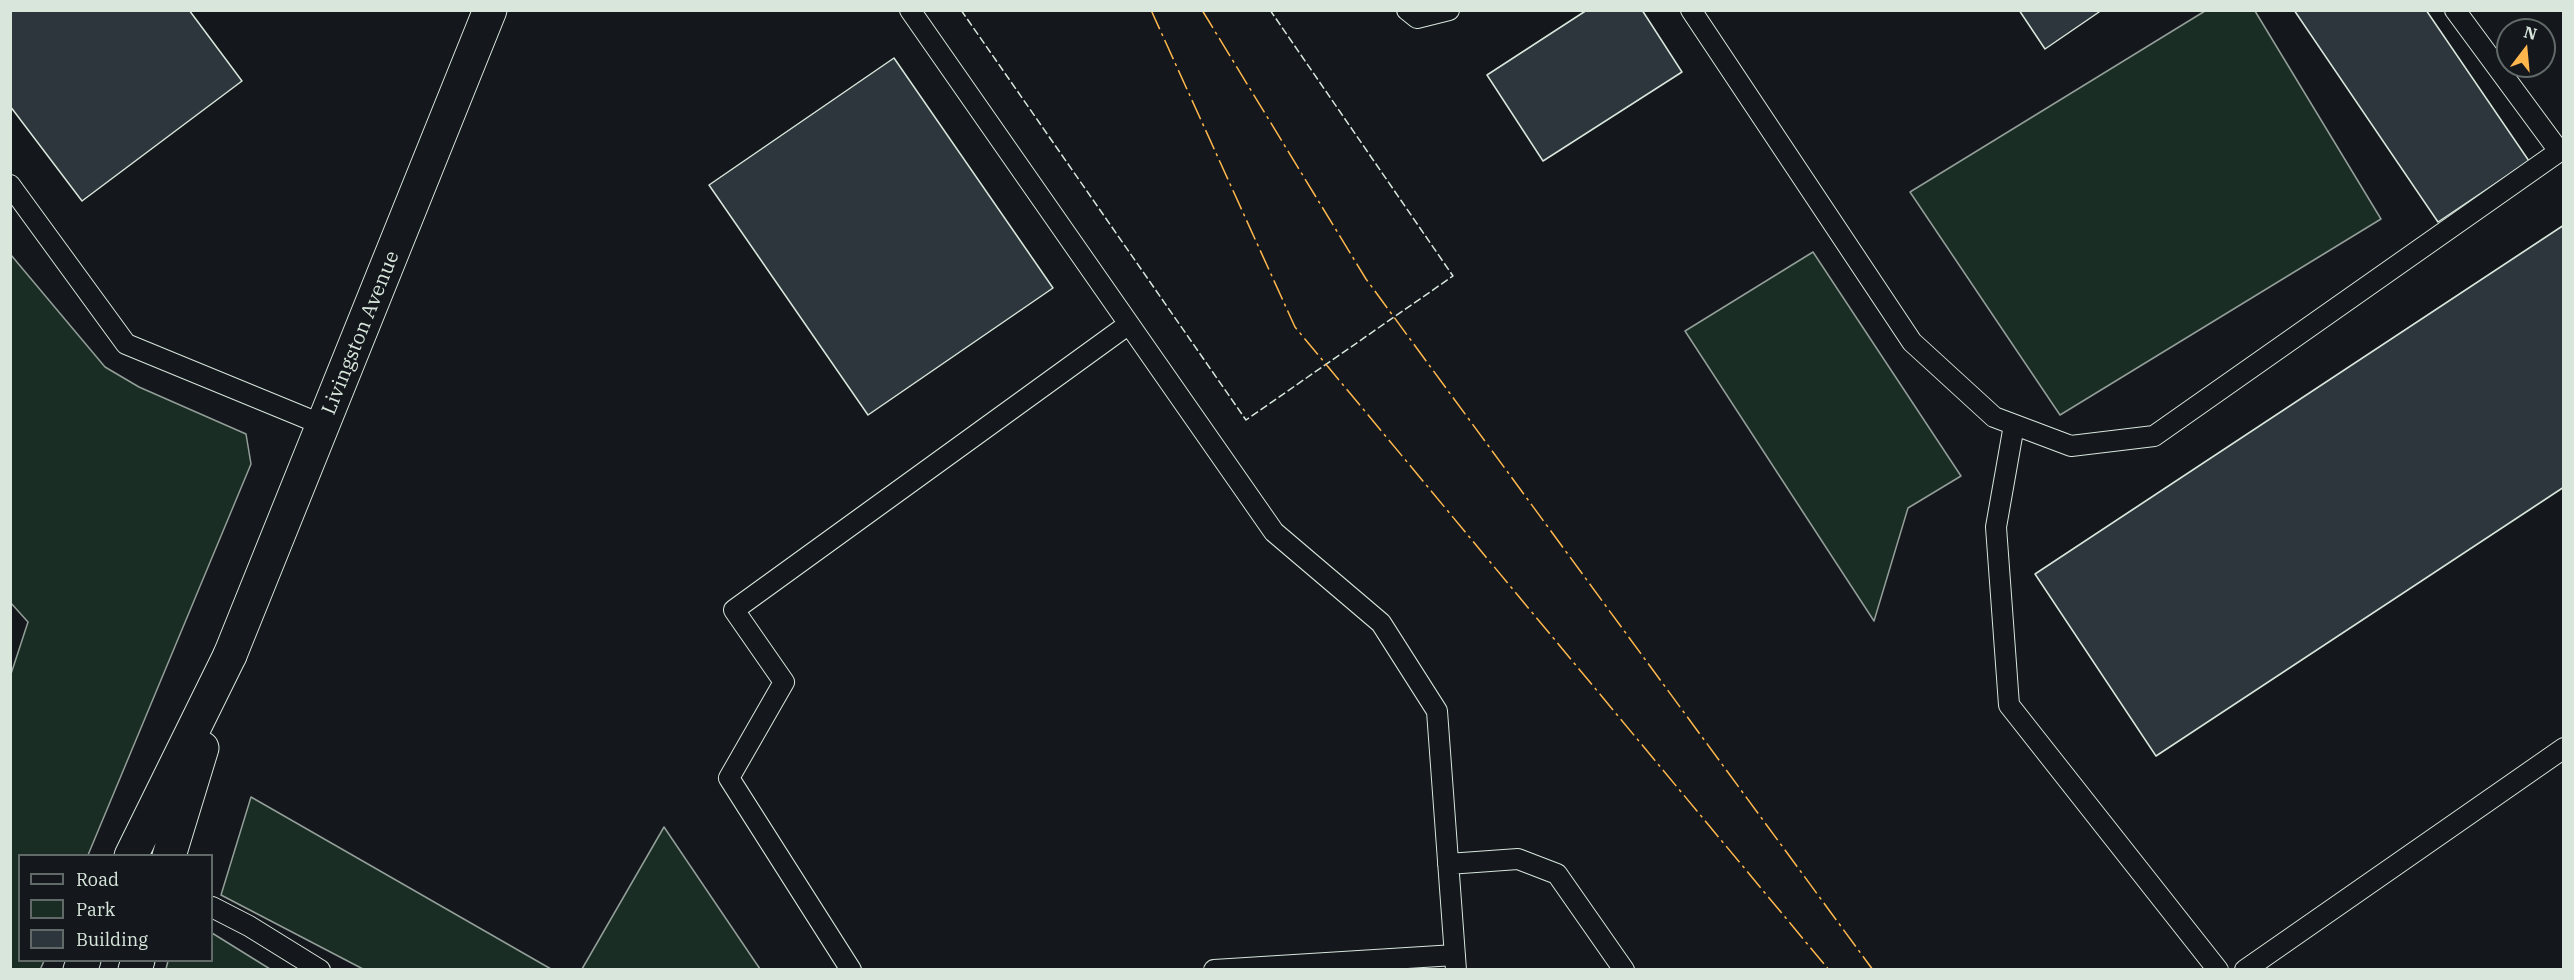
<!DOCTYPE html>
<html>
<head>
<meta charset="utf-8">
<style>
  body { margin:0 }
  #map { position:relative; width:2574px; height:980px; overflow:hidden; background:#14181c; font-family:"IBM Plex Serif",serif }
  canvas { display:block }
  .frame { position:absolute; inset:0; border:12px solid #d8e6dc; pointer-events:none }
  .legend { position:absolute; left:18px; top:854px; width:195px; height:108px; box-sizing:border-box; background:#14181c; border:2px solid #626a69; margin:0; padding:8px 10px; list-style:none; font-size:18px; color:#d8e6dc }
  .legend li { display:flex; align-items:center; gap:12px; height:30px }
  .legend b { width:30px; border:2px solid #626a69 }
  .north { position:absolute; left:2496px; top:18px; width:60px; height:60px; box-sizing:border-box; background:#14181c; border:2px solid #626a69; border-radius:50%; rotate:16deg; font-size:16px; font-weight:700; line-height:24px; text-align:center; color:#d8e6dc }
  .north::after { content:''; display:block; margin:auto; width:21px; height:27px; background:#ffb74d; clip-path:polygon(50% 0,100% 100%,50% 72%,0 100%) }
</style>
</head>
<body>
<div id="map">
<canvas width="2574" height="980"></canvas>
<div class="frame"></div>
<ul class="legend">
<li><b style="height:8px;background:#14181c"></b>Road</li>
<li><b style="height:16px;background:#1a2d24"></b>Park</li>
<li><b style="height:16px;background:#2c363c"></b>Building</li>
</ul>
<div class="north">N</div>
</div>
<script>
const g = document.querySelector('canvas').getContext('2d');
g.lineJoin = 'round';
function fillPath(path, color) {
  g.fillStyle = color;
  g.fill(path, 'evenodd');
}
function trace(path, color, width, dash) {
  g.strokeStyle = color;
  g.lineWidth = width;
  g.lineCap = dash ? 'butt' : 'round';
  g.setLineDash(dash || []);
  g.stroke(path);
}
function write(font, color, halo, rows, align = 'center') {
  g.font = font + ' "IBM Plex Serif",serif';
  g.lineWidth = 4.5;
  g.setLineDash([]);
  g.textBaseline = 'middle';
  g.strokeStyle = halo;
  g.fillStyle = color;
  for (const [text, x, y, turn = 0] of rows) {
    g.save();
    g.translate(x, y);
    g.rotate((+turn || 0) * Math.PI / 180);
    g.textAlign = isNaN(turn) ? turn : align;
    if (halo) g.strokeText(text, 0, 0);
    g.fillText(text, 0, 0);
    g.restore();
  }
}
const green = new Path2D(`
  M2205,11H2255L2381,219L2060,415L1910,192Z
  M1813,252L1961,476L1908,508L1874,621L1685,331Z
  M11,255L105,367L139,387L246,434L251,464L88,855L20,856V960L44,961L40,970L10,969V677L28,622L10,602Z
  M251,797L551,969H363L221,895Z
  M664,827L760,969H582Z
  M212,933L270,969H166L168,961L212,960Z`);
const building = new Path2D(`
  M10,10H189L242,81L82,201L10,106Z
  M1587,10H1642L1682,72L1543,161L1487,75Z
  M2019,10H2102L2045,49Z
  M2294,10H2426L2529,161L2438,222Z
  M894,58L1053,288L868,415L709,185Z
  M2564,225V487L2156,756L2035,574Z`);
const service = new Path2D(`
  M910,10L1274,532L1381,623L1437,711L1456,970
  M1407,10L1417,18L1449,10
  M1691,10L1912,342L1994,417L2071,446L2154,436L2564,148
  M2455,10L2559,151
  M10,185L126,344L323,425
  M2014,425L1996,527L2009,705L2218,970
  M1448,864L1518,859L1557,874L1624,970
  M212,907L249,926L320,970
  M851,970L729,778L784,682L734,610L1129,324
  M1214,970L1455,955
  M2245,970L2564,748`);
const secondary = new Path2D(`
  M230,655L490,10`);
const trunk = new Path2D(`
  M131,856L230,655
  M169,856L202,748
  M80,970L84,960
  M135,970L138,960`);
const fence = new Path2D(`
  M961,10L1246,420L1453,276L1270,10`);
const power = new Path2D(`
  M1151,10L1295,327L1829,970
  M1202,10L1366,279L1873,970`);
const streetNames = [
  ["Livingston Avenue",361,333,-68]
];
fillPath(green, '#1a2d24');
trace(green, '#939e99', 1.5);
fillPath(building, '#2c363c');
trace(building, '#d8e6dc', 1.5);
trace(service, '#d8e6dc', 22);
trace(secondary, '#d8e6dc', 35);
trace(trunk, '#d8e6dc', 35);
trace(service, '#14181c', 20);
trace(secondary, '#14181c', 33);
trace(trunk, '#14181c', 33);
trace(fence, '#d8e6dc', 1.5, [8, 3]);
trace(power, '#ffb74d', 1.5, [21, 4.5, 3, 4.5]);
write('20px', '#d8e6dc', '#14181c', streetNames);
</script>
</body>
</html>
